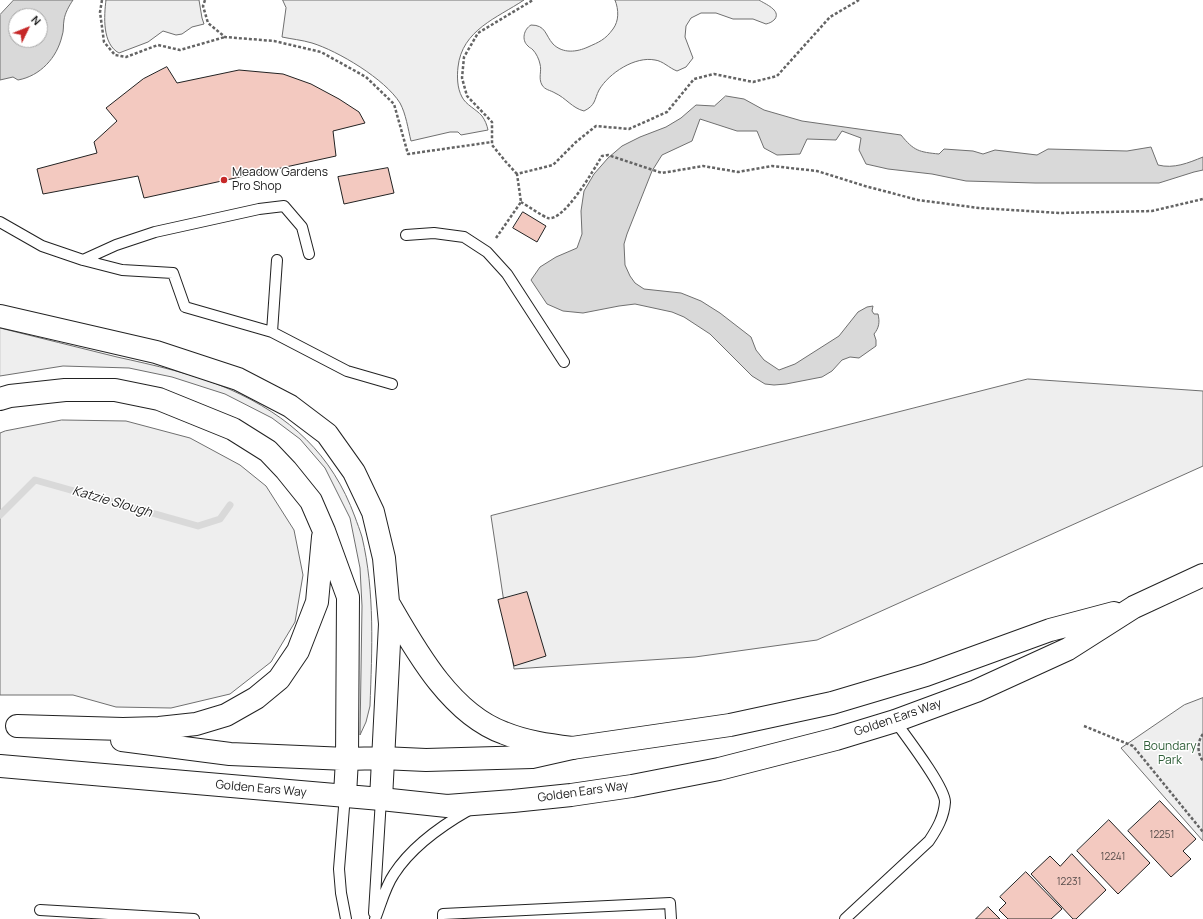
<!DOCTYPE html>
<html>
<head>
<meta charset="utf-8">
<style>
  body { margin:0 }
  #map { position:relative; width:1203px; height:919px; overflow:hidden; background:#fff; font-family:Manrope,sans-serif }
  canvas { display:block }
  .north { position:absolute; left:8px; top:8px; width:40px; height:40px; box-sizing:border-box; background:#fff; border:1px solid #a7a7a7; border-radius:50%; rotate:47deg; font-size:11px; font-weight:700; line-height:16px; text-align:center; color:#222 }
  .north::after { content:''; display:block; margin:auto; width:14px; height:18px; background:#c62828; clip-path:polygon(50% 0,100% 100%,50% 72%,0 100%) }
</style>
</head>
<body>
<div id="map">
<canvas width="1203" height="919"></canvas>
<div class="north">N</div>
</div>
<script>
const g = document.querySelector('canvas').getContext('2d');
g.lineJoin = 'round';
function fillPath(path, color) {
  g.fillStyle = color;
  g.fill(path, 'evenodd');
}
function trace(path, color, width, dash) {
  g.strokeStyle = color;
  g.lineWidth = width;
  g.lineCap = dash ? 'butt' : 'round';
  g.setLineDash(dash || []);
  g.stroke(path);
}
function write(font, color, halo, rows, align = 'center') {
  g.font = font + ' Manrope,sans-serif';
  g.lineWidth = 3;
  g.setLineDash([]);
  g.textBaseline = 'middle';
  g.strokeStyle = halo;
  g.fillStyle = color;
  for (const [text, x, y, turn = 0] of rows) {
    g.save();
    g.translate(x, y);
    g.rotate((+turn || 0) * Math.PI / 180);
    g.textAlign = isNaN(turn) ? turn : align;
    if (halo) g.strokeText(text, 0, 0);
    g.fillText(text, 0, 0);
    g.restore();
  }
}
const green = new Path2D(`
  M106,0H199L202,18L204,24L192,27L182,34L176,35L163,31L148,42L119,53C102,44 104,16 106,0Z
  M283,0H524C497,18 462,30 458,67C457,76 457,88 462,97C466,105 476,109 482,116C485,120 487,125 488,130L461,135L458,132H450L411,141C408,129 406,114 400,103C385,79 338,51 312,43C302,40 291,39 282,37L286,8Z
  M615,0H759C765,4 781,10 775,19C772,22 770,23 766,24L753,19H733L716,13H701L691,18L686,26L685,37L693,58L686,67L677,71C669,68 663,61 655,60C635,56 609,73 599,90C594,100 596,105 584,111C572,108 566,98 555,93C550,90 545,90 542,85C538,78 542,71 540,64C539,59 536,53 533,50C529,46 532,50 528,46C521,40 524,29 531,25C546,25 545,35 553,44C563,54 577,52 588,47C599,42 605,40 613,29C619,21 619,10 615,0Z
  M0,328C39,338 78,347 117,357C153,365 195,374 229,389C290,416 332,454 355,517C357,523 360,530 362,537C375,592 372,650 370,706L366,722L360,735L362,606L360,568L350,518L325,468L300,439L272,418L225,394L172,377L129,368L63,366L0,376Z
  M1028,379L1203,391V466L817,640L695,657L514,669L491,516Z
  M62,420L126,421L190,438L240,465L266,486L294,530L303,575L295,622L271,662L230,694L171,708L116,707L73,695H0V433L5,431Z
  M1203,698V841L1121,748L1184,705Z`);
const water = new Path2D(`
  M14,0H73C69,6 65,13 64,20C63,25 64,31 62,36C57,58 40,76 18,80L13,77L0,80V15ZM16,16H40V40H16Z
  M726,96L744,99L764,110L802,121L901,135C914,151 919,152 939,154L944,149L973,151L983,154L995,150L1037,155L1048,149L1127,151L1151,147L1158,165C1174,169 1188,163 1203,157V170L1194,172L1159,183H1035L966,181L932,174L888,169L866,164L859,150L861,138L842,131L836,140L807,139L800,154L777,155L764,148L757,131H737L700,119L692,141L662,155L652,171L627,234L624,244L625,265L630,276L635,283L644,289L681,293L701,301L720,313L751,337L756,350L764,360L779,370L795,364L839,336L858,312L867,307L873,306L872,311L874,314H878C880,322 879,328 874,334L876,340V346L859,358L850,357L842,360L832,371L822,377L786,384L774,385L765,384L752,376L710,334L684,317L672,312L635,304L619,306L583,313L563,311L547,304L531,280L540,267L556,257L577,248L582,234L581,211L584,191L594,174L608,158L622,146L640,137L666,127L681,118L696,105L714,106Z`);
const stream = new Path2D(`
  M0,515L35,480L198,526L220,519L230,505`);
const building = new Path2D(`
  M167,67L177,83L239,70L283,74L311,84L339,99L359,112L365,123L333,131L336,156L144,198L138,176L43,194L37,169L97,153L94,142L117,121L106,108L143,79Z
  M388,168L394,193L344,204L338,177Z
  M523,212L546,226L537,242L513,228Z
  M527,592L546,656L514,666L498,600Z
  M1160,801L1196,839L1183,851L1191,859L1171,877L1128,831Z
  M1109,820L1150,863L1118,894L1077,851Z
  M1072,854L1106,890L1076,919H1073L1031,874L1050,856L1060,866Z
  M1026,872L1062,909L1051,919H1008L999,910L1006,903L1000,897Z
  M988,907L1000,919H976Z`);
const path = new Path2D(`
  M102,0L100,12L104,42L115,55L126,57L158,45L180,50L225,37
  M205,0L203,6L208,23L225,37L274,41L321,52L366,77L394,104L408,154L492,142
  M517,174L506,162L492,145V122L467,96L462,78L464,57L478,33L533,0
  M521,202C528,206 542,216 548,218C564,222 594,169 602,156L608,155L662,173L703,166L738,172L772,166L817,171L865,186L918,200L979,208L1060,213L1152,211L1203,199
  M496,238L521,202L517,174L553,165L576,142L596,126L629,129L667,112L694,79L714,74L753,82L777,76L830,17L859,0
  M1084,726L1133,746L1203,832
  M1203,734C1197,742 1197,753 1203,761`);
const lane = new Path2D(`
  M0,222L42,246L83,260L122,270L173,273L185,307L272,332L347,371L392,384
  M406,235L434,233L464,237L487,252L507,274L564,362
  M83,260L116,245L155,232L259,209L284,206L302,227L309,254
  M272,332L277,260
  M345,795L339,869L341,893L346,919
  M40,910L194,919
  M374,913L381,799
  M375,919C381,904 385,887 394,874C412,846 441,826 469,810
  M443,919V914L670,903L671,919
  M845,919L929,841C937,829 944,817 945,802C945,787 905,735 895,721`);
const secondary = new Path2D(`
  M382,758L426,760L532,757L572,748L730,725L832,703L926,675L1050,630L1114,613
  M381,799L447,806L513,801L571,795L632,786L719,769L836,739L895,721L976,691L1068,649L1134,607L1203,575`);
const highway = new Path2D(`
  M0,316L156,352L238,379L290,406L327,434L354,472L373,512L384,558L390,624L381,799L0,766
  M0,399L10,396L65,390H115L159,399L233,429L268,451L286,470L311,501L324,531L348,597L347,759L345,795
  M390,606C416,651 451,714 504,733C526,742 549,745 572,748
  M17,726L123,729L159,728L196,724L226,715L256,698L279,679L298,651L317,602L323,537
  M122,740L230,754L347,759L382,758`);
const markers = [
  [224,180,4,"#c62828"]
];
const numberNames = [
  ["12251",1162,835],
  ["12241",1113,857],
  ["12231",1069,882]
];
const poiNames = [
  ["Meadow Gardens",232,173],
  ["Pro Shop",232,187]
];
const streetNames = [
  ["Golden Ears Way",898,718,-19],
  ["Golden Ears Way",261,789,5],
  ["Golden Ears Way",583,792,-8]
];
const parkNames = [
  ["Boundary",1170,747],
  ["Park",1170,761]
];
const waterNames = [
  ["Katzie Slough",112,502,16]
];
fillPath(green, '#eee');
trace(green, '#6f6f6f', 1);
fillPath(water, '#d9d9d9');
trace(water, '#6f6f6f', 1);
trace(stream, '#d9d9d9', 7);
fillPath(building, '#f3c9c0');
trace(building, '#222', 1);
trace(lane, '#222', 12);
trace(secondary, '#222', 24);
trace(highway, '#222', 24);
trace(path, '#646464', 2.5, [3, 2]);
trace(lane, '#fff', 10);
trace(secondary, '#fff', 22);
trace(highway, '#fff', 22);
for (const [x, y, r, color] of markers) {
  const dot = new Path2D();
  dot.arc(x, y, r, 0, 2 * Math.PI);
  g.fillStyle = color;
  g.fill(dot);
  trace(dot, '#fff', 1.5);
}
write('10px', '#564c4a', null, numberNames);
write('12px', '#222', '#fff', poiNames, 'left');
write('12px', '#222', '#fff', streetNames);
write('12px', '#2f5e38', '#fff', parkNames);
write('italic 13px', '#222', '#fff', waterNames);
</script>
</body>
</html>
